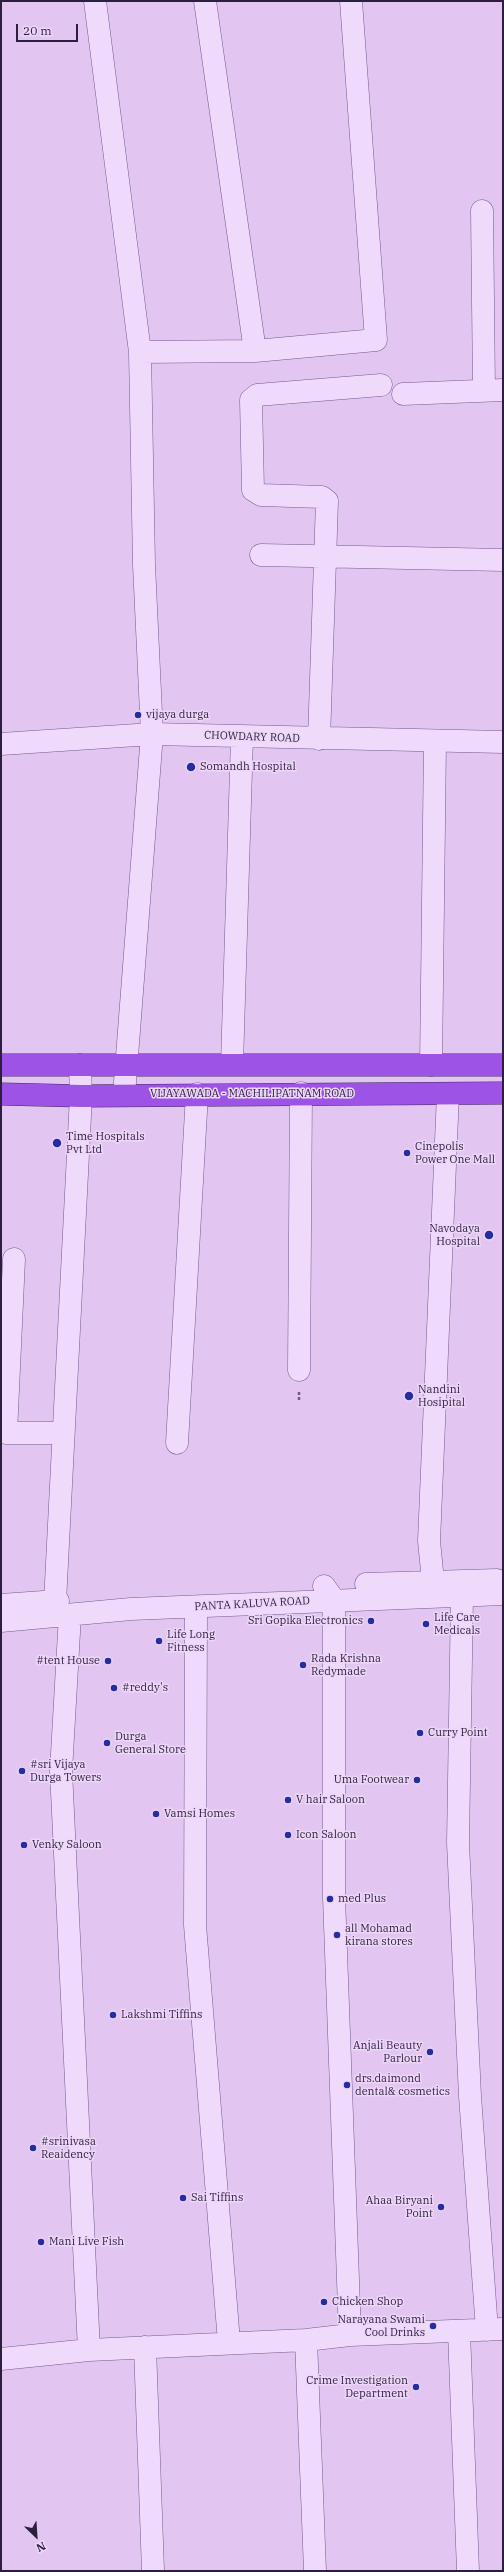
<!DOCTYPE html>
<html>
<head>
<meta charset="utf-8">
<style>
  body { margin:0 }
  #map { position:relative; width:504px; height:2572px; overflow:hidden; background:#e2c6f1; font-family:"IBM Plex Serif",serif }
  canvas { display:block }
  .frame { position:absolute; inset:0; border:2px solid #2c1f3d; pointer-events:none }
  .north { position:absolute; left:16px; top:2516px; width:40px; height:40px; -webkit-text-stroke:3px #edd6f8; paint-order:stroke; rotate:155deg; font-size:11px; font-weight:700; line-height:16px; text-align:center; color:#2c1f3d }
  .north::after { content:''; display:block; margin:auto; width:14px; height:18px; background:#2c1f3d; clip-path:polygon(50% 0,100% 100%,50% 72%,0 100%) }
  .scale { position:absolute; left:16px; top:24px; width:62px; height:18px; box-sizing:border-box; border:2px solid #2c1f3d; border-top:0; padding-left:5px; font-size:12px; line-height:14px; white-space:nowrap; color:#2c1f3d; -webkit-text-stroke:3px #edd6f8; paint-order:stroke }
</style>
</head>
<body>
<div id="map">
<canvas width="504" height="2572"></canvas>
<div class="frame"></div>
<div class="north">N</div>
<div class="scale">20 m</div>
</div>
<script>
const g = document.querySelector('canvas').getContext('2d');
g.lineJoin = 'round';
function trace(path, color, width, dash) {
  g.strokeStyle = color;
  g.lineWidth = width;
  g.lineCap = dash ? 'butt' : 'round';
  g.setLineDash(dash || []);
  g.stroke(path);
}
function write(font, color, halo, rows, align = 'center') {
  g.font = font + ' "IBM Plex Serif",serif';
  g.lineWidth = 3;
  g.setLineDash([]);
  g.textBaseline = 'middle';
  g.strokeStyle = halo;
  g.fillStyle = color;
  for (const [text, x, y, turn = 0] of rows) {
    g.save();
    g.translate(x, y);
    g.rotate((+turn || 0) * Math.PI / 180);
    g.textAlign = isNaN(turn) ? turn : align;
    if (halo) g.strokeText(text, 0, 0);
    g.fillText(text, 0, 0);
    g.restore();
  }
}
const path = new Path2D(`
  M299,1400V1390`);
const minor = new Path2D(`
  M95,1L140,352L144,565L152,734L124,1095
  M205,1L255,351
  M482,211L484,390
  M140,352L255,351L376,340L351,1
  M403,394L503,390
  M261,555L503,560
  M319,739L327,501L322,497L261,495L253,490L251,400L257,395L381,385
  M1,744L152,734L503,742
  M232,1064L242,737
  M431,1065L435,742
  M14,1259L6,1433H62
  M299,1370L301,1093
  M177,1443L197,1094
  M433,1581L429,1541L448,1094
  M366,1584L497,1580
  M324,1586L334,1600V1897L350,2335
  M462,1596L458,1843L470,2096L487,2330
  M55,1602L81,1096L80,1065
  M1,1605L58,1601
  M196,1607L195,1925L229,2342
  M70,1615L61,1771L89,2350
  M1,1621L131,1609L503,1594
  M459,2331L468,2571
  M306,2340L315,2571
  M145,2347L153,2571
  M1,2359L89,2350L306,2340L350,2335L503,2329`);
const highway = new Path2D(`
  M1,1065H503
  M1,1094L81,1096L503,1093`);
const markers = [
  [138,715,4,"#262da1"],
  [191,767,5,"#262da1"],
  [57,1143,5,"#262da1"],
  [407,1153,4,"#262da1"],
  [489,1235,5,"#262da1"],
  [409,1396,5,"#262da1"],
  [371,1621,4,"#262da1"],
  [426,1624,4,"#262da1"],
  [159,1641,4,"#262da1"],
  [108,1661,4,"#262da1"],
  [303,1665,4,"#262da1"],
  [114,1688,4,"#262da1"],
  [420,1733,4,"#262da1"],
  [107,1743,4,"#262da1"],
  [22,1771,4,"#262da1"],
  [417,1780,4,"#262da1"],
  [288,1800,4,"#262da1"],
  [156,1814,4,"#262da1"],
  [288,1835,4,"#262da1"],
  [24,1845,4,"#262da1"],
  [330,1899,4,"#262da1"],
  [337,1935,4,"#262da1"],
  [113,2015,4,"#262da1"],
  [430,2052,4,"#262da1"],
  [347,2085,4,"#262da1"],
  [33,2148,4,"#262da1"],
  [183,2198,4,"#262da1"],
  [441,2207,4,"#262da1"],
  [41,2242,4,"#262da1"],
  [324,2302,4,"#262da1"],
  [433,2326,4,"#262da1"],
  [416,2387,4,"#262da1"]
];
const poiNames = [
  ["vijaya durga",146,715],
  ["Somandh Hospital",200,767],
  ["Time Hospitals",66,1137],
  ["Pvt Ltd",66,1150],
  ["Cinepolis",415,1147],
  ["Power One Mall",415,1160],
  ["Navodaya",480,1229,"right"],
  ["Hospital",480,1242,"right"],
  ["Nandini",418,1390],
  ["Hosipital",418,1403],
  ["Life Care",434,1618],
  ["Medicals",434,1631],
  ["Sri Gopika Electronics",363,1621,"right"],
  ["Life Long",167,1635],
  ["Fitness",167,1648],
  ["Rada Krishna",311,1659],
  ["Redymade",311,1672],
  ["#tent House",100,1661,"right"],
  ["#reddy's",122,1688],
  ["Curry Point",428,1733],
  ["Durga",115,1737],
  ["General Store",115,1750],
  ["#sri Vijaya",30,1765],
  ["Durga Towers",30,1778],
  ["Uma Footwear",409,1780,"right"],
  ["V hair Saloon",296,1800],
  ["Vamsi Homes",164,1814],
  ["Icon Saloon",296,1835],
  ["Venky Saloon",32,1845],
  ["med Plus",338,1899],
  ["all Mohamad",345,1929],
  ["kirana stores",345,1942],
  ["Lakshmi Tiffins",121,2015],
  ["Anjali Beauty",422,2046,"right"],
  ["Parlour",422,2059,"right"],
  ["drs.daimond",355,2079],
  ["dental& cosmetics",355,2092],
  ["#srinivasa",41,2142],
  ["Reaidency",41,2155],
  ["Sai Tiffins",191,2198],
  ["Ahaa Biryani",433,2201,"right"],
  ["Point",433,2214,"right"],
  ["Mani Live Fish",49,2242],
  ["Chicken Shop",332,2302],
  ["Narayana Swami",425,2320,"right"],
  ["Cool Drinks",425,2333,"right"],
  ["Crime Investigation",408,2381,"right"],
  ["Department",408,2394,"right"]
];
const streetNames = [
  ["CHOWDARY ROAD",252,737,2],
  ["VIJAYAWADA - MACHILIPATNAM ROAD",252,1094],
  ["PANTA KALUVA ROAD",252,1604,-3]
];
trace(minor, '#735a8e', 23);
trace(highway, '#412e5c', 23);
trace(path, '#735a8e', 2.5, [3, 2]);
trace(minor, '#f0dafb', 22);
trace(highway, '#9d53e5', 22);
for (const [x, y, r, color] of markers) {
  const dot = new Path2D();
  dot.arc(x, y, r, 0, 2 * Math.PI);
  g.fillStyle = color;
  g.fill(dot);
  trace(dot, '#edd6f8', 1.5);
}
write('11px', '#2c1f3d', '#edd6f8', poiNames, 'left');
write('11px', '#2c1f3d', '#edd6f8', streetNames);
</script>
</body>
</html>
